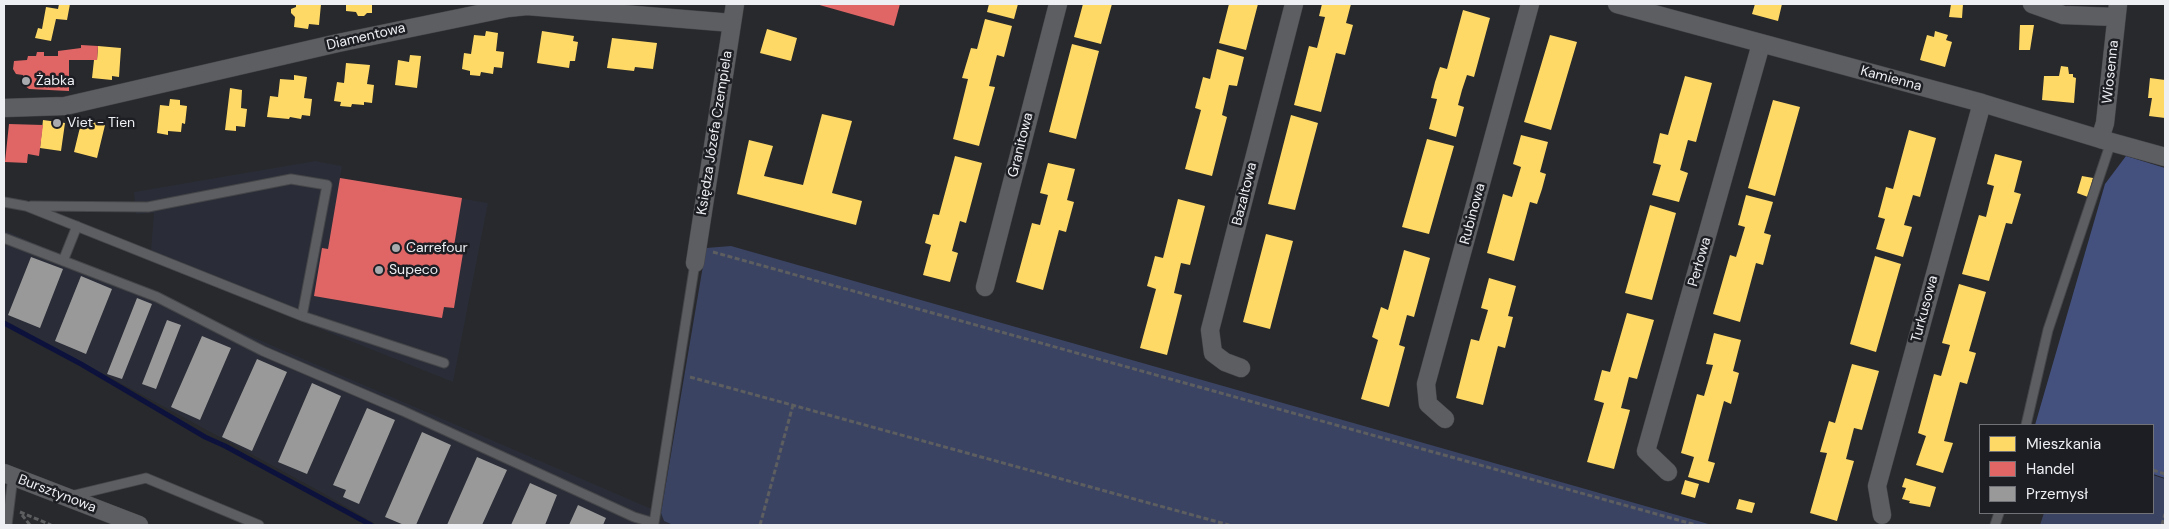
<!DOCTYPE html>
<html>
<head>
<meta charset="utf-8">
<style>
  body { margin:0 }
  #map { position:relative; width:2169px; height:529px; overflow:hidden; background:#28292c; font-family:"DM Sans",sans-serif }
  canvas { display:block }
  .frame { position:absolute; inset:0; border:5px solid #edeff3; pointer-events:none }
  .legend { position:absolute; left:1979px; top:424px; width:175px; height:90px; box-sizing:border-box; background:#1d1e24; border:1px solid #707277; margin:0; padding:6px 9px; list-style:none; font-size:15px; color:#edeff3 }
  .legend li { display:flex; align-items:center; gap:10px; height:25px }
  .legend b { width:25px; border:1px solid #707277 }
</style>
</head>
<body>
<div id="map">
<canvas width="2169" height="529"></canvas>
<div class="frame"></div>
<ul class="legend">
<li><b style="height:14px;background:#ffd966"></b>Mieszkania</li>
<li><b style="height:14px;background:#e06666"></b>Handel</li>
<li><b style="height:14px;background:#999"></b>Przemysł</li>
</ul>
</div>
<script>
const g = document.querySelector('canvas').getContext('2d');
g.lineJoin = 'round';
function fillPath(path, color) {
  g.fillStyle = color;
  g.fill(path, 'evenodd');
}
function trace(path, color, width, dash) {
  g.strokeStyle = color;
  g.lineWidth = width;
  g.lineCap = dash ? 'butt' : 'round';
  g.setLineDash(dash || []);
  g.stroke(path);
}
function write(font, color, halo, rows, align = 'center') {
  g.font = font + ' "DM Sans",sans-serif';
  g.lineWidth = 5;
  g.setLineDash([]);
  g.textBaseline = 'middle';
  g.strokeStyle = halo;
  g.fillStyle = color;
  for (const [text, x, y, turn = 0] of rows) {
    g.save();
    g.translate(x, y);
    g.rotate((+turn || 0) * Math.PI / 180);
    g.textAlign = isNaN(turn) ? turn : align;
    if (halo) g.strokeText(text, 0, 0);
    g.fillText(text, 0, 0);
    g.restore();
  }
}
const built = new Path2D(`
  M315,161L342,166L340,178L488,203L453,382L150,261L154,213L136,214L134,192Z
  M4,230L661,513L664,521L673,525H377L321,492L4,320Z`);
const green = new Path2D(`
  M731,246L1712,525H673L664,521L661,513L706,248Z
  M2153,475L2165,479V525H2040L2044,513H2153Z`);
const forest = new Path2D(`
  M2126,156L2165,168V478L2153,474V425H2035L2105,184Z`);
const homes = new Path2D(`
  M59,4H70L67,20L56,19L51,41L35,38L38,28L42,29L46,7L58,9Z
  M296,4H321L319,25L309,24L308,29L294,27L295,17L291,13V9L296,7Z
  M346,4H372V13H367L364,16H358L356,12L346,11Z
  M989,4H1018L1014,19L987,12Z
  M1083,4H1112L1101,44L1074,37Z
  M1229,4H1258L1246,50L1219,43Z
  M1322,4H1351L1346,23L1353,25L1345,55L1336,53L1321,112L1294,105L1309,46L1317,48L1325,17L1319,16Z
  M1755,4H1782L1778,21L1752,14Z
  M1951,4H1963L1962,18L1949,17Z
  M1463,10L1490,18L1474,77L1467,75L1462,90L1458,105L1464,107L1456,137L1429,129L1437,99L1431,98L1435,82L1440,67L1447,69Z
  M985,19L1012,26L1004,57L997,55L989,86L995,87L979,146L953,139L968,79L962,78L971,48L977,49Z
  M2020,25H2034L2030,50H2019Z
  M767,29L797,38L791,61L760,53Z
  M486,31L498,33L496,51L504,52L502,68L494,67L493,74L481,72L480,76L470,75V71L462,69L464,53L471,54L474,35L485,36Z
  M542,31L574,36L573,41L578,42L575,61H570L569,68L537,63Z
  M1935,31L1948,35L1946,40L1952,42L1945,67L1920,60L1927,35L1934,37Z
  M1550,35L1577,42L1551,130L1524,122Z
  M612,38L657,43L653,69L635,67L634,71L607,68Z
  M1072,44L1099,51L1076,139L1049,132Z
  M98,46L121,48L119,77L112,76V80L92,78L94,60H97Z
  M1217,49L1244,57L1237,86L1229,85L1222,115L1227,117L1212,176L1185,169L1201,110L1195,108L1203,77L1210,79Z
  M410,55L421,56L417,88L395,85L398,60L409,62Z
  M346,63L370,65L367,84L374,85L372,103L364,102V105L352,104L351,107L340,106L341,102L334,101L337,82L344,83Z
  M2061,66L2068,67L2069,74H2073V77L2076,78L2074,103L2042,100L2044,76H2059Z
  M294,75L307,77L304,98L312,99L310,116L302,115L301,119L290,117L289,119L267,117L270,96L278,97L280,79L294,80Z
  M1685,76L1712,83L1696,142L1688,140L1680,170L1688,173L1679,202L1652,195L1661,165L1653,163L1660,133L1668,135Z
  M2150,78L2165,80V118L2149,116L2152,98H2148Z
  M230,88L242,90L241,108L247,109L245,127L236,126V131L225,130Z
  M170,99L180,100V105L187,106L185,124L182,123L181,132L168,131V135L157,133L160,105L169,106Z
  M1773,100L1800,107L1775,196L1748,188Z
  M822,114L852,121L832,193L862,201L856,225L737,194L749,140L773,146L764,176L803,185Z
  M1291,115L1318,123L1295,210L1268,204Z
  M82,119L105,125L97,158L74,152Z
  M43,120L65,123L61,151L40,148Z
  M1909,130L1936,138L1920,197L1913,195L1904,225L1912,227L1903,257L1876,249L1885,219L1878,217L1886,187L1893,189Z
  M1521,135L1548,142L1540,172L1546,174L1542,189L1537,204L1530,202L1514,261L1487,253L1503,194L1512,197L1521,167L1513,164Z
  M1427,139L1454,146L1429,234L1402,227Z
  M1995,154L2022,161L2014,192L2021,194L2012,224L2006,223L1989,281L1962,274L1979,215L1986,217L1990,201L1994,186L1987,184Z
  M955,156L982,163L966,223L960,221L952,251L958,253L950,282L923,275L931,245L925,243L933,214L939,215Z
  M1048,163L1075,169L1067,200L1074,202L1066,232L1059,230L1043,290L1016,282L1032,223L1040,225L1048,195L1040,193Z
  M2082,176L2093,178L2088,197L2077,193Z
  M1746,195L1773,202L1764,233L1771,235L1763,265L1756,263L1740,322L1713,314L1730,255L1736,257L1745,227L1738,225Z
  M1178,199L1205,206L1190,265L1181,263L1174,293L1182,295L1167,355L1140,348L1156,289L1147,286L1155,256L1163,258Z
  M1650,205L1676,213L1652,300L1625,293Z
  M1266,234L1293,241L1270,329L1243,322Z
  M1404,250L1430,258L1414,317L1407,315L1399,345L1405,347L1389,407L1361,399L1378,340L1372,337L1381,307L1388,310Z
  M1875,256L1901,264L1876,352L1850,344Z
  M1489,278L1516,286L1508,316L1513,317L1505,348L1498,346L1483,405L1456,398L1471,339L1479,341L1488,310L1481,308Z
  M1959,284L1986,292L1969,351L1976,353L1967,384L1960,382L1944,441L1953,443L1943,473L1916,465L1926,436L1918,433L1934,374L1941,376L1950,345L1942,343Z
  M1627,313L1654,320L1637,379L1629,377L1621,408L1630,410L1614,469L1587,462L1604,403L1594,400L1602,370L1610,372Z
  M1714,333L1741,340L1733,371L1739,373L1731,404L1724,401L1708,461L1715,463L1709,483L1688,477L1694,457L1681,453L1697,394L1704,396L1713,365L1706,364Z
  M1852,364L1879,371L1862,430L1854,428L1846,459L1854,461L1837,521L1810,513L1827,453L1820,452L1829,421L1835,423Z
  M1905,478L1936,487L1930,507L1909,503L1910,501L1902,499L1906,488L1902,487Z
  M1685,480L1699,484L1695,498L1681,494Z
  M1739,499L1755,503L1752,513L1736,509Z`);
const shops = new Path2D(`
  M816,4H900L894,26Z
  M81,45L98,46L97,60H69V91L29,89L24,85L23,75L16,74L13,69L14,61L27,60L28,56H36L37,52H44V56H58V51L81,48Z
  M9,124L43,125L39,156L28,154L27,163L5,162Z
  M340,178L462,198L454,246L464,247L454,308L444,307L442,318L314,296L322,248L328,249Z`);
const industry = new Path2D(`
  M31,257L63,269L40,328L8,315Z
  M81,276L112,289L86,354L55,341Z
  M137,298L152,304L122,379L107,374Z
  M167,320L181,325L156,389L142,384Z
  M202,336L231,348L200,420L171,407Z
  M257,359L287,372L252,451L222,437Z
  M312,383L341,396L307,474L278,462Z
  M367,408L395,420L359,504L343,497L346,490L333,485Z
  M422,432L451,445L416,525H404L385,517Z
  M477,457L507,470L482,525H447Z
  M530,483L557,495L545,525H511Z
  M578,505L606,518L603,525H569Z`);
const stream = new Path2D(`
  M4,323L81,364L205,437L225,446L371,525`);
const path = new Path2D(`
  M713,252L1696,525
  M690,377L1229,525
  M2153,470L2165,474
  M20,512L51,525
  M22,515L30,525
  M760,525L793,405
  M2162,525L2165,514`);
const service = new Path2D(`
  M4,202L26,206L302,316L444,363
  M31,206L148,207L291,179L327,185L302,316
  M4,238L157,297L263,351L403,411L634,517L654,523L695,263
  M63,261L77,226
  M2026,425L2048,330L2111,142
  M71,496L146,478L259,525
  M7,525L13,476
  M1995,525L1999,513`);
const minor = new Path2D(`
  M1617,4L1982,103L2100,139L2165,157
  M2032,4L2063,15L2116,17
  M4,108L65,106L338,43L508,8L527,6L732,23
  M2100,139L2105,123L2118,4
  M695,263L735,4
  M985,287L1058,4
  M1241,368L1225,362L1213,353L1210,330L1294,4
  M1445,419L1428,404L1426,384L1530,4
  M1668,472L1646,451L1761,44
  M4,473L139,525
  M1882,515L1877,486L1982,103`);
const markers = [
  [26,81,5,"#a8aaad"],
  [57,123,5,"#a8aaad"],
  [396,248,5,"#a8aaad"],
  [379,270,5,"#a8aaad"]
];
const streetNames = [
  ["Diamentowa",366,37,-13],
  ["Wiosenna",2111,72,-84],
  ["Kamienna",1891,79,15],
  ["Księdza Józefa Czempiela",715,133,-81],
  ["Granitowa",1021,145,-76],
  ["Bazaltowa",1245,194,-76],
  ["Rubinowa",1473,214,-75],
  ["Perłowa",1700,262,-74],
  ["Turkusowa",1925,309,-75],
  ["Bursztynowa",57,494,21]
];
const poiNames = [
  ["Żabka",36,81],
  ["Viet - Tien",67,123],
  ["Carrefour",406,248],
  ["Supeco",389,270]
];
fillPath(built, '#2a2d37');
fillPath(green, '#3a4362');
fillPath(forest, '#44517f');
fillPath(homes, '#ffd966');
fillPath(shops, '#e06666');
fillPath(industry, '#999');
trace(stream, '#0d123d', 5);
trace(service, '#454649', 11);
trace(minor, '#454649', 19);
trace(path, '#5d5e60', 3, [5, 2.5]);
trace(service, '#5d5e61', 9);
trace(minor, '#5d5e61', 18);
for (const [x, y, r, color] of markers) {
  const dot = new Path2D();
  dot.arc(x, y, r, 0, 2 * Math.PI);
  g.fillStyle = color;
  g.fill(dot);
  trace(dot, '#1d1e24', 2);
}
write('14px', '#edeff3', '#1d1e24', streetNames);
write('14px', '#edeff3', '#1d1e24', poiNames, 'left');
</script>
</body>
</html>
